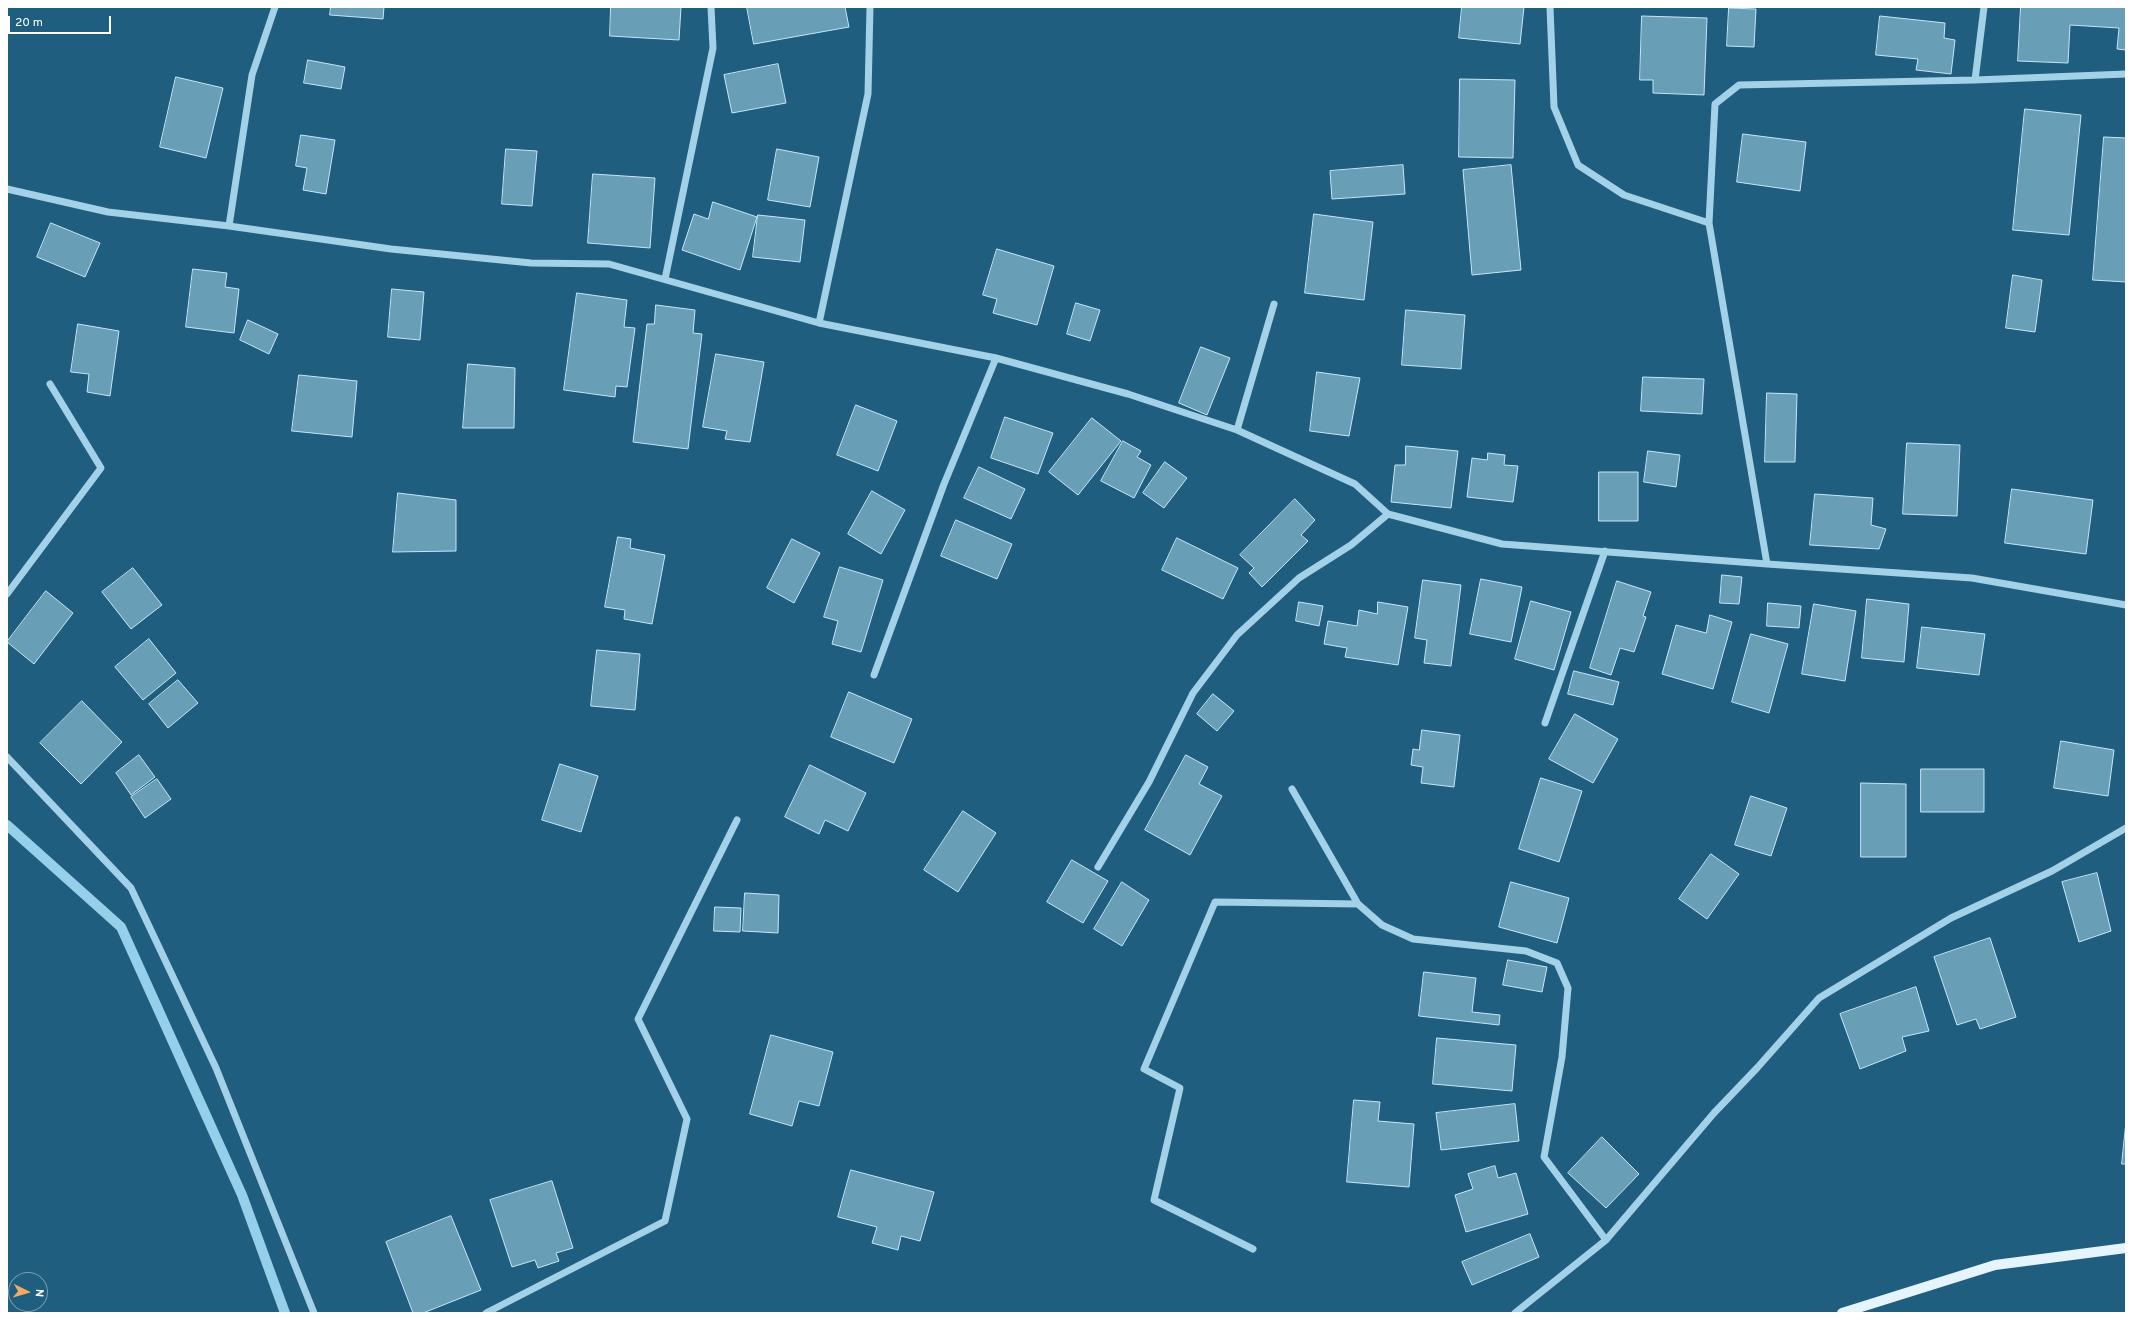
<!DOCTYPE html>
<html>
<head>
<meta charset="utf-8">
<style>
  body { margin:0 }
  #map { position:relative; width:2133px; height:1320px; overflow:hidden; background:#1f5e7e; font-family:Overpass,sans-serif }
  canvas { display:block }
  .frame { position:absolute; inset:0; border:8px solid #fff; pointer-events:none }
  .north { position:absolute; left:8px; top:1272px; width:40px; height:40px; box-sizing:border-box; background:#1f5e7e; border:1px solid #799eb2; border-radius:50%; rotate:95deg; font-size:11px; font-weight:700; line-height:16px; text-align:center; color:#fff }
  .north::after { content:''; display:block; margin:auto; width:14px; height:18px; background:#f5aa63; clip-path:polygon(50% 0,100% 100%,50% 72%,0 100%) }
  .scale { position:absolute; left:8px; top:16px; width:103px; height:18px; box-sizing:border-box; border:2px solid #fff; border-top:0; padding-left:5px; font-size:12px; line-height:14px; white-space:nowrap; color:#fff; -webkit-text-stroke:3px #1f5e7e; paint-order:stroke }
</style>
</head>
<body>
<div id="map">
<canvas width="2133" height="1320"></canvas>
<div class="frame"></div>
<div class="north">N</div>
<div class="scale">20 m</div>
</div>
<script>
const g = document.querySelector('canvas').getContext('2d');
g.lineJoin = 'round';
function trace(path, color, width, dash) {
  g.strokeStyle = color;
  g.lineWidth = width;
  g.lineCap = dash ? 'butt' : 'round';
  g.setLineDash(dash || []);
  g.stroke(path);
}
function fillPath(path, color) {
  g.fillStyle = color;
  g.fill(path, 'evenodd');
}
const stream = new Path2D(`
  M7,825L121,927L242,1195L285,1313`);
const building = new Path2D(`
  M331,7H384L383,19L330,15Z
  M611,7H681L679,40L610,36Z
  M747,7H845L849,27L754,44Z
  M1462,7H1524L1520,44L1459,38Z
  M2021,7H2126V50L2117,49L2119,28L2070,25L2068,63L2018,61Z
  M1729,8L1756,9L1754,47L1727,46Z
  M1642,16L1707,18L1704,95L1653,93V80H1640Z
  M1880,16L1945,23L1944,38L1955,40L1951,74L1916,70L1918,59L1876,55Z
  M308,60L345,67L341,89L304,83Z
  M778,64L786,103L732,113L724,75Z
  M176,77L223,88L206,158L160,147Z
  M1460,79L1515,80L1513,158L1459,157Z
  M2025,109L2081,115L2069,235L2013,230Z
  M1743,134L1806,142L1800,191L1737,182Z
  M301,135L335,140L326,194L303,190L307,168L296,166Z
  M2104,137L2126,138V282L2093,280Z
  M506,149L537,151L532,206L502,204Z
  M777,149L819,157L810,207L768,200Z
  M1403,165L1405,194L1332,199L1330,171Z
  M1511,165L1521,270L1472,275L1463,170Z
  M593,174L655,178L650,248L588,243Z
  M713,202L757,217L740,270L682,250L694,214L708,219Z
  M1314,214L1373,222L1364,300L1305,293Z
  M758,215L805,220L800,262L753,257Z
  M51,223L100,243L85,277L37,257Z
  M997,249L1054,266L1037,325L993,313L997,299L983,295Z
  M193,269L227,273L225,287L239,289L234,333L186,327Z
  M2013,275L2042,280L2035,332L2006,328Z
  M392,289L424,292L420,340L388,337Z
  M577,293L627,300L624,327L635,328L627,387L616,386L615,397L564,390Z
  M1076,303L1100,310L1090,341L1067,334Z
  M656,305L695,310L693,333L702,334L688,449L633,442L647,324H654Z
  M1406,310L1465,315L1461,369L1402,365Z
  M248,320L278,334L269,354L240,340Z
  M78,324L119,331L110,396L87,392L89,374L71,372Z
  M1201,347L1230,358L1207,415L1179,403Z
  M716,354L764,362L750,442L725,439L727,431L703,427Z
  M468,364L515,368L514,428H463Z
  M1317,372L1360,378L1349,436L1310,431Z
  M299,375L357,381L352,437L292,431Z
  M1643,377L1704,379L1702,414L1641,411Z
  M1767,393L1797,394L1795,462H1765Z
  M856,405L897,421L878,471L837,455Z
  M1005,417L1053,433L1038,474L991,458Z
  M1092,418L1121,441L1078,495L1049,472Z
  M1123,441L1141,451L1137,457L1151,465L1134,498L1101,481Z
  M1907,443L1960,445L1957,516L1903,514Z
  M1406,446L1458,451L1451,508L1391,502L1395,465H1405Z
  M1648,451L1680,455L1676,487L1644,482Z
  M1488,453L1505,455L1504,465L1518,466L1513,502L1467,497L1472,458L1487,460Z
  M1165,462L1187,478L1164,508L1143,493Z
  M979,467L1025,489L1011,519L964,498Z
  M1599,472H1638V521H1599Z
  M2012,489L2093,500L2086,554L2005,543Z
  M872,491L905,510L881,554L848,534Z
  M398,493L456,500V551L393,552Z
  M1815,494L1873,498L1871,525L1886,529L1879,549L1810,545Z
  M1295,499L1315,520L1301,535L1308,541L1262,587L1249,573L1254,568L1240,555Z
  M956,520L1012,544L997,579L941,556Z
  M618,537L631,539L630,548L665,555L652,624L624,619L625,610L605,607Z
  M1177,538L1238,568L1223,599L1162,570Z
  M792,539L820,553L794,603L767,588Z
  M840,567L883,580L861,652L832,644L838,621L824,617Z
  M133,568L162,605L131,629L102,592Z
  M1722,575L1742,577L1739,604L1720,603Z
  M1481,579L1522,587L1511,642L1470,634Z
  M1423,580L1461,585L1451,666L1424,663L1427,640L1415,638Z
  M1617,581L1651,592L1643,616L1646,617L1634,652L1620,648L1611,675L1590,668Z
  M46,591L73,613L34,664L7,642Z
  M1867,599L1909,604L1904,662L1862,658Z
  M1531,601L1571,612L1554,670L1515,659Z
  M1299,602L1323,606L1319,626L1296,621Z
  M1378,602L1408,607L1398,665L1345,657L1347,648L1324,644L1328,621L1357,626L1359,610L1377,614Z
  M1768,603L1801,606L1799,628L1767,626Z
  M1814,604L1856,611L1845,681L1802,674Z
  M1710,615L1732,622L1713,689L1662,674L1676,625L1706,633Z
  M1922,627L1985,634L1979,675L1917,668Z
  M1751,634L1788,644L1769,713L1732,702Z
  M149,639L176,673L143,700L115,667Z
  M597,650L640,654L635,710L591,706Z
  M1574,671L1619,682L1613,705L1568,694Z
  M178,680L198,703L168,728L149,704Z
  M849,692L912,719L894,763L831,737Z
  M1213,694L1234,711L1217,731L1197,714Z
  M82,701L122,742L81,784L40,743Z
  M1575,714L1618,739L1593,783L1549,759Z
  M1422,730L1460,735L1454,787L1421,783L1423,767L1411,765L1413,749L1419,750Z
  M2061,741L2114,750L2108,796L2054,788Z
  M139,755L155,777L131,795L116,773Z
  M1186,755L1208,767L1199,784L1222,796L1190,855L1145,830Z
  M560,764L598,776L581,832L542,820Z
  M810,765L866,793L848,831L825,820L819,834L785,817Z
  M1921,769H1984V812H1921Z
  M1541,778L1582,791L1559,862L1519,849Z
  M157,779L171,799L145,818L131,797Z
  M1861,783L1906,784V857H1861Z
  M1751,796L1787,808L1771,856L1735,845Z
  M963,811L996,833L958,892L924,870Z
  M1711,854L1739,874L1707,919L1679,899Z
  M1072,860L1108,881L1083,923L1047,902Z
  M2097,873L2111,931L2079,942L2062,882Z
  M1122,882L1149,900L1122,946L1094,929Z
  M1511,882L1569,898L1557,943L1499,927Z
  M745,893L779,895L778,933L743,931Z
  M715,907L741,908L740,932L714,931Z
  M1990,938L2016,1017L1980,1029L1976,1019L1957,1025L1934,957Z
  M1508,960L1547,967L1542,992L1503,985Z
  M1424,972L1476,978L1472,1012L1500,1015L1499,1025L1419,1016Z
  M1916,987L1929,1031L1902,1037L1906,1051L1860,1069L1840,1014Z
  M771,1035L833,1052L819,1106L799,1101L792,1126L750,1114Z
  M1437,1038L1516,1045L1512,1091L1433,1084Z
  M1354,1100L1380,1102L1378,1121L1414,1124L1409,1187L1347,1182Z
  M1515,1104L1519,1141L1441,1150L1436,1113Z
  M2126,1122V1164H2122Z
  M1602,1137L1639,1174L1606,1208L1568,1173Z
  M1495,1166L1498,1178L1516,1173L1528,1214L1466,1232L1455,1195L1473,1189L1468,1174Z
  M851,1170L934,1192L920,1241L901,1236L898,1250L872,1243L877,1227L838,1217Z
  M552,1181L573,1248L556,1253L559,1261L538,1268L535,1260L512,1267L490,1200Z
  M451,1216L481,1290L423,1313H413L386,1242Z
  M1530,1234L1539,1257L1472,1285L1462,1262Z`);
const minor = new Path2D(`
  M1550,7L1554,107L1578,165L1624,195L1709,223L1767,564
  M1975,80L1984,7
  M7,189L108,212L229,226L391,249L531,263L609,264L819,323L996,358L1128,394L1237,430L1355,484L1388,514L1502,544L1767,564L1972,578L2126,605
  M1709,223L1715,104L1739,85L1975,80L2126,74
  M229,226L252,75L275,7
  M665,279L713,48L711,7
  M819,323L868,94L870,7
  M1237,430L1274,304
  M7,594L101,468L50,384
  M874,675L944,484L996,358
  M1545,723L1605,551
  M7,757L131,888L216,1068L314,1313
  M1292,789L1358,904L1382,925L1413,939L1526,951L1557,963L1568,988L1562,1057L1544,1157L1606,1240
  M1098,867L1149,782L1193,693L1237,635L1299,578L1351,545L1388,514
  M1253,1249L1154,1200L1180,1088L1144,1069L1215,902L1358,904
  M486,1313L665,1221L687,1119L638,1019L737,820
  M1515,1313L1606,1240L1714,1113L1757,1068L1819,998L1951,918L2052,871L2126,828`);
const major = new Path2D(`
  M1842,1313L1995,1265L2126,1248`);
trace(stream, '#96cfe9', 10);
fillPath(building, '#699eb7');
trace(building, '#c6e6f6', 1);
trace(minor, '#a3d1e7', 7);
trace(major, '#e5f4fd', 10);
</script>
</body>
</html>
